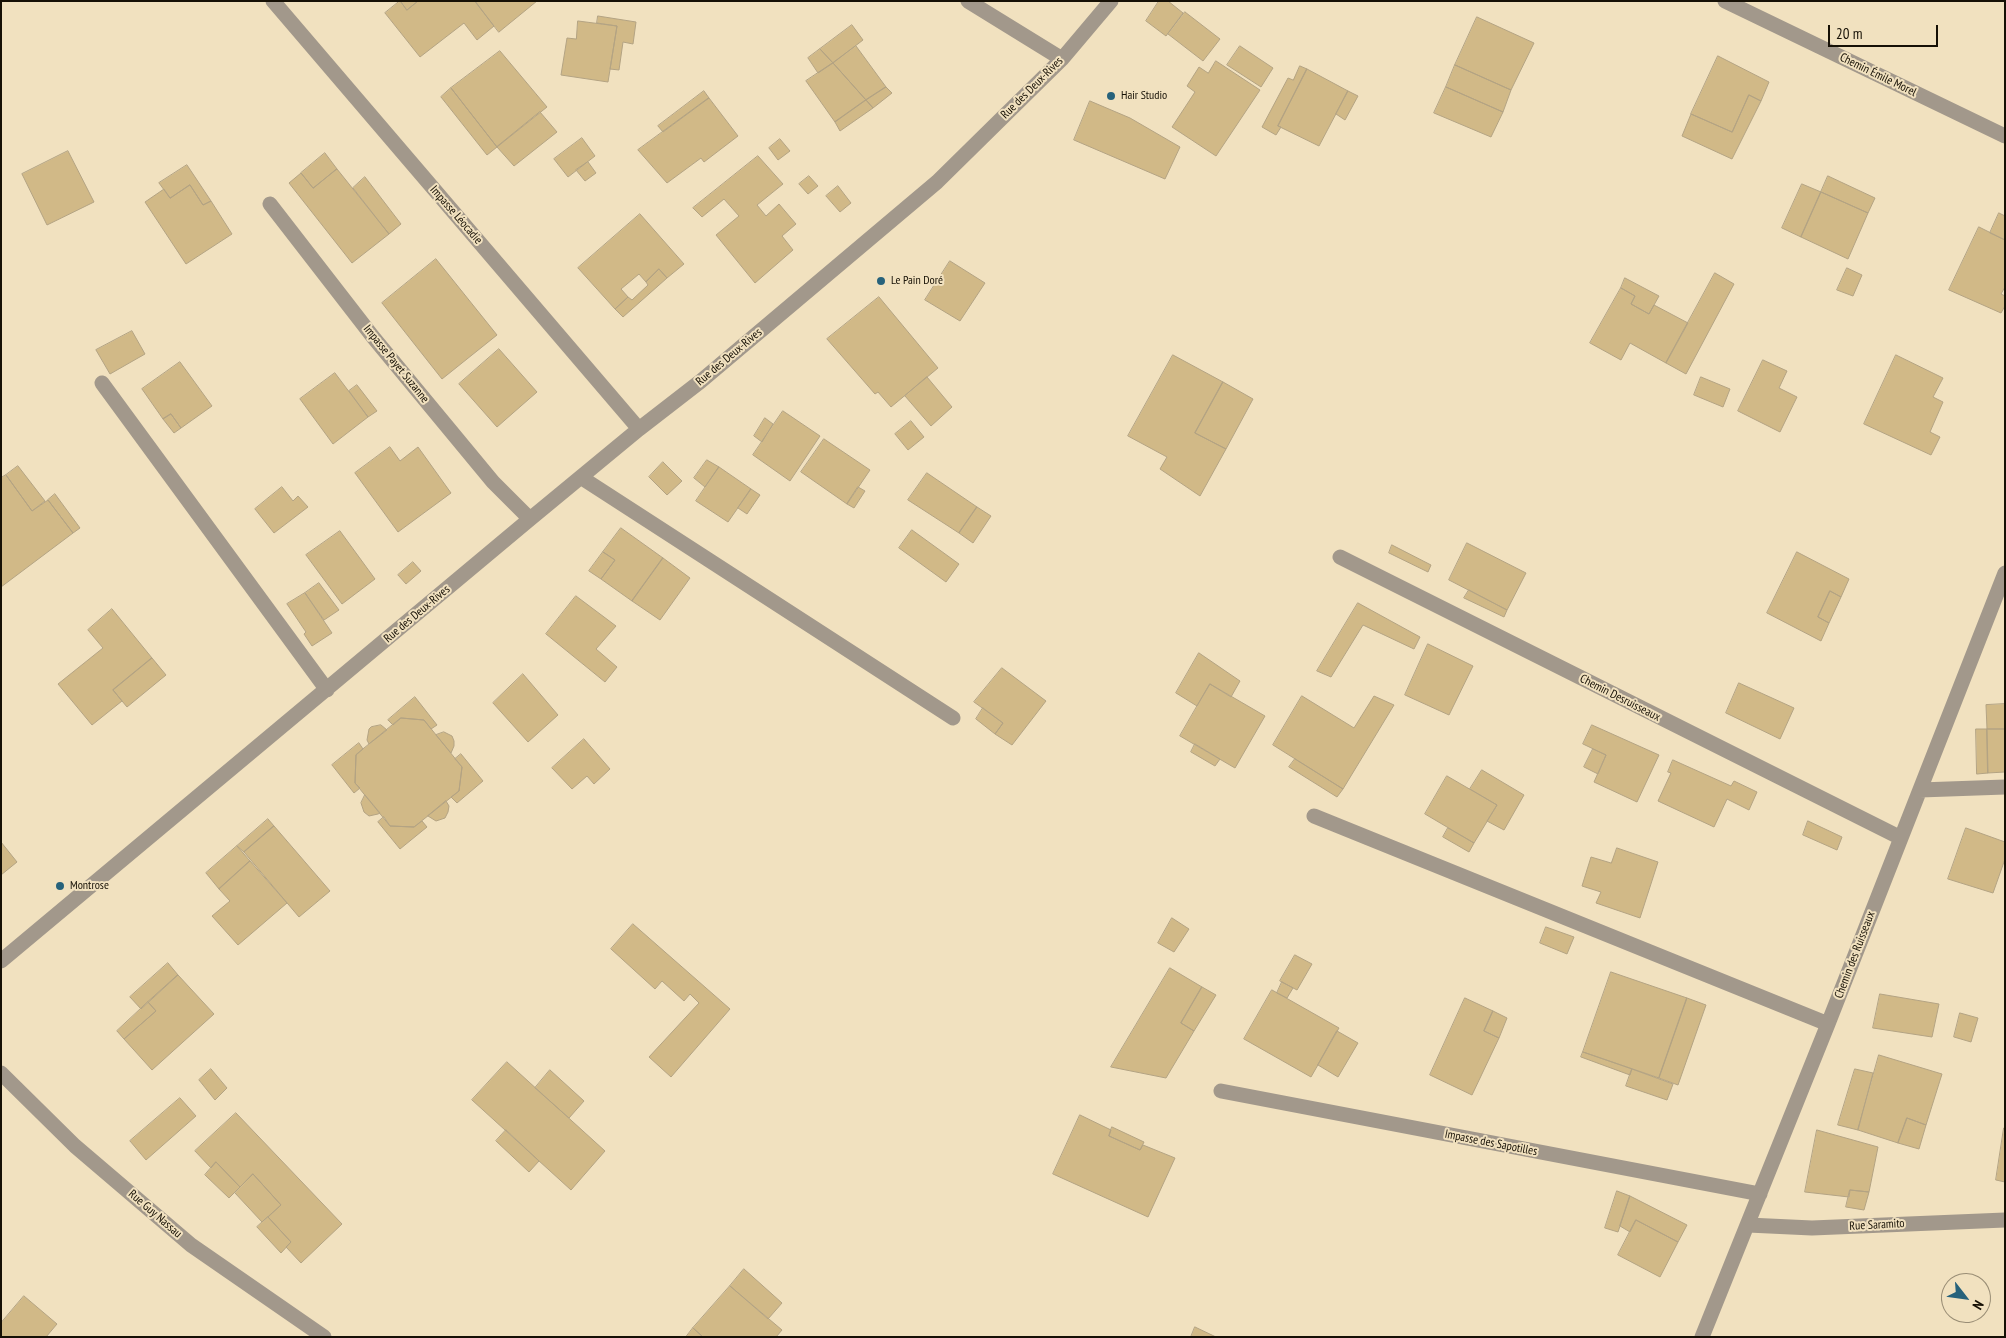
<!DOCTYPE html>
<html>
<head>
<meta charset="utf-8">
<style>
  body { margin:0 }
  #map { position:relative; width:2006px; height:1338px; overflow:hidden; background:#f1e1bf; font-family:"PT Sans Narrow",sans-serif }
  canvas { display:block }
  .frame { position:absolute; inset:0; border:2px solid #161005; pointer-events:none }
  .north { position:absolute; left:1941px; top:1273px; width:50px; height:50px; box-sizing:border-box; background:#f1e1bf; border:1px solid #998d75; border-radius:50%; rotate:120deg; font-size:14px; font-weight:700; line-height:20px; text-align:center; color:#161005 }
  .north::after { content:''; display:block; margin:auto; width:18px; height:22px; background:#27627b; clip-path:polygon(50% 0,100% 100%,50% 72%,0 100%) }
  .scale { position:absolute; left:1828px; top:25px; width:110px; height:22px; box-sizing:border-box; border:2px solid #161005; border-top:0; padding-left:6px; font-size:15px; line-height:18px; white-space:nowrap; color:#161005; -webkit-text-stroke:4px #f1e1bf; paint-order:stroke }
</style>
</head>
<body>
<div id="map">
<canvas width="2006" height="1338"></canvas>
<div class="frame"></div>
<div class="north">N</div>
<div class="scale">20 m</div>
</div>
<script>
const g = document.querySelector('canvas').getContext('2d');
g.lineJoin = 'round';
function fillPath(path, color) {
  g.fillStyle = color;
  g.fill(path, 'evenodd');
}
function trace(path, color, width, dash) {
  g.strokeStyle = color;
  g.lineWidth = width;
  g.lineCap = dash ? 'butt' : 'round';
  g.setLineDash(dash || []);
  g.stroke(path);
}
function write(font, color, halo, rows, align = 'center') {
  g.font = font + ' "PT Sans Narrow",sans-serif';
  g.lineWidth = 4;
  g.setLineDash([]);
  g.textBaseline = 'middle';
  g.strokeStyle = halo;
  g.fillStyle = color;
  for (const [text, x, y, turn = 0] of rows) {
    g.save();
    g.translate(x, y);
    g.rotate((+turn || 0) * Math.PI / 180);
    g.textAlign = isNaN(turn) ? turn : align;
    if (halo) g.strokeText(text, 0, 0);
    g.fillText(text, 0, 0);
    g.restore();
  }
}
const building = new Path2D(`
  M400,1L407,10L418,1H475L494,26L477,40L464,23L420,57L385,13Z
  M401,1H418L407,10Z
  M475,1H537L499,32Z
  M1159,1H1168L1183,13L1166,36L1146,21Z
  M1185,12L1220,39L1203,61L1168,34Z
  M598,16L636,22L633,44L623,42L619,70L610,69L617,26L597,23Z
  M1477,17L1534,43L1511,90L1455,65Z
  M578,21L617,26L608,82L561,75L567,38L576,39Z
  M852,25L863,40L833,63L820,49Z
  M856,46L886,87L866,100L833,63Z
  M1240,46L1273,68L1261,87L1227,65Z
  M820,49L833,63L818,73L808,58Z
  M500,51L547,107L497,147L451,88Z
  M1718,56L1769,82L1761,101L1749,95L1732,132L1691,114Z
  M1216,61L1260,90L1216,156L1172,127L1195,92L1187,86L1199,67L1208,73Z
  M833,63L866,100L835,122L806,81Z
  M1455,65L1511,90L1503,112L1446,87Z
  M1300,66L1307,69L1278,126L1281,127L1276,135L1262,127L1288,78L1293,80Z
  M1307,69L1348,91L1319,146L1278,126Z
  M886,87L892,93L873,108L866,100Z
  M1446,87L1503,112L1491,137L1434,113Z
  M451,88L497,147L487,155L441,97Z
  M704,91L709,98L663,132L658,126Z
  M1348,91L1358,96L1345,120L1336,114Z
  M1749,95L1761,101L1732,159L1682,136L1691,114L1732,132Z
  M709,98L738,136L704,162L701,158L667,183L638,150Z
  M866,100L873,108L840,131L835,122Z
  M1090,101L1130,118L1180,147L1165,179L1074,140Z
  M540,112L557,132L514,166L497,147Z
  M582,138L595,156L568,177L554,159Z
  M780,139L790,151L778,160L769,148Z
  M68,151L94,202L47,225L22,174Z
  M325,153L337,169L313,188L301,173Z
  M758,156L783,184L757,205L766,216L779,204L796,224L782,236L793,250L755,283L716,235L739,216L724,199L702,217L693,208Z
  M588,162L596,173L585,181L576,170Z
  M187,165L211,201L203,205L190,185L170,198L159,183Z
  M337,169L389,234L352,263L289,183L301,173L313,188Z
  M809,176L818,186L808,194L799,184Z
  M1828,176L1875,198L1868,213L1821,192Z
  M365,177L401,224L389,234L353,188Z
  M1802,184L1821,192L1801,237L1782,228Z
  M190,185L203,205L211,201L232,234L186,264L145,202L164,189L170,198Z
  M838,186L851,203L840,212L826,196Z
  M1821,192L1868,213L1848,259L1801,237Z
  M1999,213L2005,216V240L1990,233Z
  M640,214L684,264L667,278L659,269L646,282L639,274L621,289L628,297L615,309L578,268Z
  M1979,227L2005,240V287L2001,294L2005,296V306L2001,313L1949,290Z
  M436,259L497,335L442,379L382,303Z
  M950,261L985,283L960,321L925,300Z
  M1847,268L1862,275L1853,296L1837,290Z
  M659,269L667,278L623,317L615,309L628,297L632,300L648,285L646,282Z
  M1715,273L1734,284L1686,374L1666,363Z
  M1625,278L1659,296L1649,314L1631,304L1635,296L1621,288Z
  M1621,288L1635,296L1631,304L1649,314L1654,305L1688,323L1666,363L1630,343L1621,360L1590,343Z
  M879,297L938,368L891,407L878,392L875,394L827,339Z
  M132,331L145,354L110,374L96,350Z
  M499,349L537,392L497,427L459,384Z
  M1173,355L1223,382L1195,433L1226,449L1200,496L1160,469L1167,457L1128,436Z
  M1896,355L1943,378L1933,397L1943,402L1930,432L1940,437L1931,455L1864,424Z
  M1763,360L1787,371L1779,388L1797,397L1780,432L1738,411Z
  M180,362L212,406L181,428L171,414L163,419L142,389Z
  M335,373L368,417L333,444L300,399Z
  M927,377L952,407L931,426L905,396Z
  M1701,377L1730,389L1723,407L1694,395Z
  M1223,382L1253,399L1226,449L1195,433Z
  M357,385L377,411L368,417L349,391Z
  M783,411L820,436L790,481L753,455Z
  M171,414L181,428L174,433L163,419Z
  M765,418L773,424L762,442L754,436Z
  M911,421L924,437L908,450L895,434Z
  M824,439L870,470L847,504L801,472Z
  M390,447L400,461L418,447L451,493L398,532L355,473Z
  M707,460L719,467L705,487L694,478Z
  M663,462L682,481L667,495L649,477Z
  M18,466L45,501L32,511L6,475Z
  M719,467L751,489L728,522L696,501Z
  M927,473L977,507L959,533L908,500Z
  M6,475L32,511L48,500L73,533L1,587V478Z
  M282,487L293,501L298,496L308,507L274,533L255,509Z
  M858,487L865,491L854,508L847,504Z
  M751,489L760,495L747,514L738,508Z
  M55,494L80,528L73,533L48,500Z
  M977,507L991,516L973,543L959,533Z
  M621,528L663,558L632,601L601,579L615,560L603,552Z
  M912,530L959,564L946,582L899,548Z
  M340,531L375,579L342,604L306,555Z
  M1467,543L1526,573L1507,610L1449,580Z
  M1392,545L1431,565L1428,572L1389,553Z
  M603,552L615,560L601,579L589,571Z
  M1797,552L1849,579L1841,597L1830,591L1818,617L1829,623L1821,641L1767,613Z
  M663,558L690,578L660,620L632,601Z
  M413,562L421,571L406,584L398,575Z
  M319,583L339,610L324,620L305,593Z
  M1469,590L1507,610L1504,617L1464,598Z
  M1830,591L1841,597L1829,623L1818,617Z
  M305,593L332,633L312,646L304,634L306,632L287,604Z
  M576,596L616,626L596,649L617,667L605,682L546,634Z
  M1358,603L1420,637L1414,649L1363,625L1331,677L1317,671Z
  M112,609L152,658L113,690L122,701L92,725L58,684L103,648L88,630Z
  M1428,644L1473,666L1449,715L1405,695Z
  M1199,653L1240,681L1231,697L1210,684L1197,706L1176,693Z
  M152,658L166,675L127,707L113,690Z
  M1002,668L1046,701L1012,745L995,734L1003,723L974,702Z
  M523,674L558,715L528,742L493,703Z
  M1739,683L1794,708L1780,739L1726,713Z
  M1210,684L1265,716L1235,768L1180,736Z
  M1302,696L1354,728L1374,696L1394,705L1343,789L1273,745Z
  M415,697L437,725L431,729L424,720L401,718L393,725L388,720Z
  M2005,704V729H1987L1986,705Z
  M983,708L1003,723L995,734L976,719Z
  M401,718L424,720L462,767L459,791L414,827L390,826L355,783L356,755Z
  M381,725L387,730L369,744L367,740L369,729L371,727Z
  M1592,725L1659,755L1637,802L1594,782L1606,755L1583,744Z
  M1976,729H1987L1988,773L1977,774Z
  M1987,729H2005V772L1988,773Z
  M444,732L452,736L454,741V746L451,753L436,735Z
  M584,739L610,769L594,784L587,776L572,789L552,768Z
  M359,743L363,749L356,755L355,783L360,788L354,793L332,765Z
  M1195,744L1220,759L1215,766L1191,752Z
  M1593,749L1606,755L1598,774L1584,767Z
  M461,754L483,781L457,803L451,797L459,791L462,767L455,759Z
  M1295,759L1343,789L1337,797L1289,767Z
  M1673,760L1731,786L1734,781L1757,792L1749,810L1727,799L1714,827L1658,801L1671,773L1668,772Z
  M1482,770L1524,795L1504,830L1487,821L1497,805L1470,789Z
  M1447,776L1497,805L1474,843L1425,814Z
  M365,795L380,813L378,814L369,816L364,812L361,803Z
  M446,801L449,806L448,812L445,818L436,821L428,816Z
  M384,817L390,826L414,827L422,821L427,827L400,849L378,822Z
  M268,819L274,826L244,852L237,846Z
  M1808,821L1842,837L1837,850L1803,835Z
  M274,826L330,891L299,917L244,852Z
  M1448,828L1474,843L1469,852L1443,837Z
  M1966,828L2005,842V859L1993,893L1948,879Z
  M1,842L17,862L1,875Z
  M237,846L250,861L219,889L206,873Z
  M1617,848L1658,862L1640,918L1596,903L1601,892L1582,886L1591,857L1611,863Z
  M250,861L287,903L238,945L212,916L230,901L219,889Z
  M1172,918L1189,929L1174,952L1158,943Z
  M633,924L730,1009L671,1077L649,1057L699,1003L690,994L684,1001L662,981L655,989L611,949Z
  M1546,927L1574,937L1567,954L1540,943Z
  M1295,955L1312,964L1297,990L1280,981Z
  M168,963L178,975L141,1009L130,997Z
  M1170,968L1202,987L1181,1023L1194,1031L1166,1078L1111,1067Z
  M1611,972L1687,998L1659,1078L1583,1052Z
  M178,975L214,1014L152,1070L124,1039L156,1011L148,1002Z
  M1282,982L1293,988L1287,998L1277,993Z
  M1202,987L1216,995L1194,1031L1181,1023Z
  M1272,990L1339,1028L1311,1077L1244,1039Z
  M1880,994L1939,1004L1932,1037L1873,1028Z
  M1465,998L1493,1011L1484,1031L1499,1038L1472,1095L1430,1075Z
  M1687,998L1706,1005L1678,1085L1659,1078Z
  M148,1002L156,1011L124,1039L117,1031Z
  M1493,1011L1507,1018L1499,1038L1484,1031Z
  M1960,1013L1978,1018L1971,1042L1954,1037Z
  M1337,1031L1358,1043L1338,1077L1318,1065Z
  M1583,1052L1632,1069L1630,1075L1581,1057Z
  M1879,1055L1942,1074L1926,1125L1907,1118L1898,1143L1858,1130Z
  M507,1062L605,1151L571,1190L472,1100Z
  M211,1069L227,1088L215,1100L199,1080Z
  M1632,1069L1673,1084L1667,1100L1626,1086Z
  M1855,1069L1873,1073L1858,1130L1838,1125Z
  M550,1070L584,1101L569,1118L535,1088Z
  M180,1098L196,1116L146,1160L130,1141Z
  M236,1113L342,1224L301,1263L286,1247L291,1242L268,1217L281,1205L253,1174L240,1187L216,1162L211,1168L195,1151Z
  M1080,1115L1111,1130L1109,1136L1140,1150L1143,1145L1175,1158L1148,1217L1053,1174Z
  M1907,1118L1926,1125L1919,1149L1898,1143Z
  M1112,1127L1144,1142L1140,1150L1109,1136Z
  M2004,1128H2005V1182L1996,1180Z
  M506,1130L539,1161L529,1172L496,1141Z
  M1817,1130L1878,1147L1869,1192L1850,1190L1849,1197L1805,1192Z
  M216,1162L240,1187L229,1198L205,1175Z
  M253,1174L281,1205L262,1222L235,1193Z
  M1850,1190L1869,1192L1864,1210L1846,1207Z
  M1617,1191L1630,1196L1618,1232L1605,1228Z
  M1630,1196L1687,1225L1678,1242L1636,1220L1630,1232L1620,1226Z
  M268,1217L291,1242L281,1253L257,1227Z
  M1636,1220L1678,1242L1660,1277L1618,1255Z
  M744,1269L782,1303L768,1319L730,1286Z
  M730,1286L782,1330L776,1337H703L693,1328Z
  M24,1296L57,1324L46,1337H1V1323Z
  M1195,1327L1216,1337H1191Z
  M693,1328L703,1337H686Z`);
const minor = new Path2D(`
  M273,1L639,429
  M968,1L1062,59
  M1725,1L2005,136
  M270,204L373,337L493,482L530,519
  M102,383L327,690
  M582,478L953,718
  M1340,557L1901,838
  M1920,790L2005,787
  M1314,816L1828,1024
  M1,961L530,519L639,429L701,381L937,182L1062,59L1111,1
  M1,1073L75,1146L191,1245L324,1337
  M1221,1091L1760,1194
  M1748,1225L1812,1228L2005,1220
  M1702,1337L1828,1024L2005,573`);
const markers = [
  [1111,96,5,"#27627b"],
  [881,281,5,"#27627b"],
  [60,886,5,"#27627b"]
];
const streetNames = [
  ["Chemin Émile Morel",1878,75,26],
  ["Rue des Deux-Rives",1032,88,-45],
  ["Impasse Léocadie",456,215,49],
  ["Rue des Deux-Rives",729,357,-40],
  ["Impasse Payet Suzanne",396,364,51],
  ["Rue des Deux-Rives",417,614,-40],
  ["Chemin Desruisseaux",1620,698,27],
  ["Chemin des Ruisseaux",1855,955,-69],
  ["Impasse des Sapotilles",1491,1143,11],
  ["Rue Guy Nassau",155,1214,41],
  ["Rue Saramito",1877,1225,-3]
];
const poiNames = [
  ["Hair Studio",1121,96],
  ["Le Pain Doré",891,281],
  ["Montrose",70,886]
];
fillPath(building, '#d1b987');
trace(building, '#b3a383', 1);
trace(minor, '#a2988b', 15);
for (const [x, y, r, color] of markers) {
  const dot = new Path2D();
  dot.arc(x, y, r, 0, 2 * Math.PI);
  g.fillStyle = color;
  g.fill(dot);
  trace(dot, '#f1e1bf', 2);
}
write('12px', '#161005', '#f1e1bf', streetNames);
write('12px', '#161005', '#f1e1bf', poiNames, 'left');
</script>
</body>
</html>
